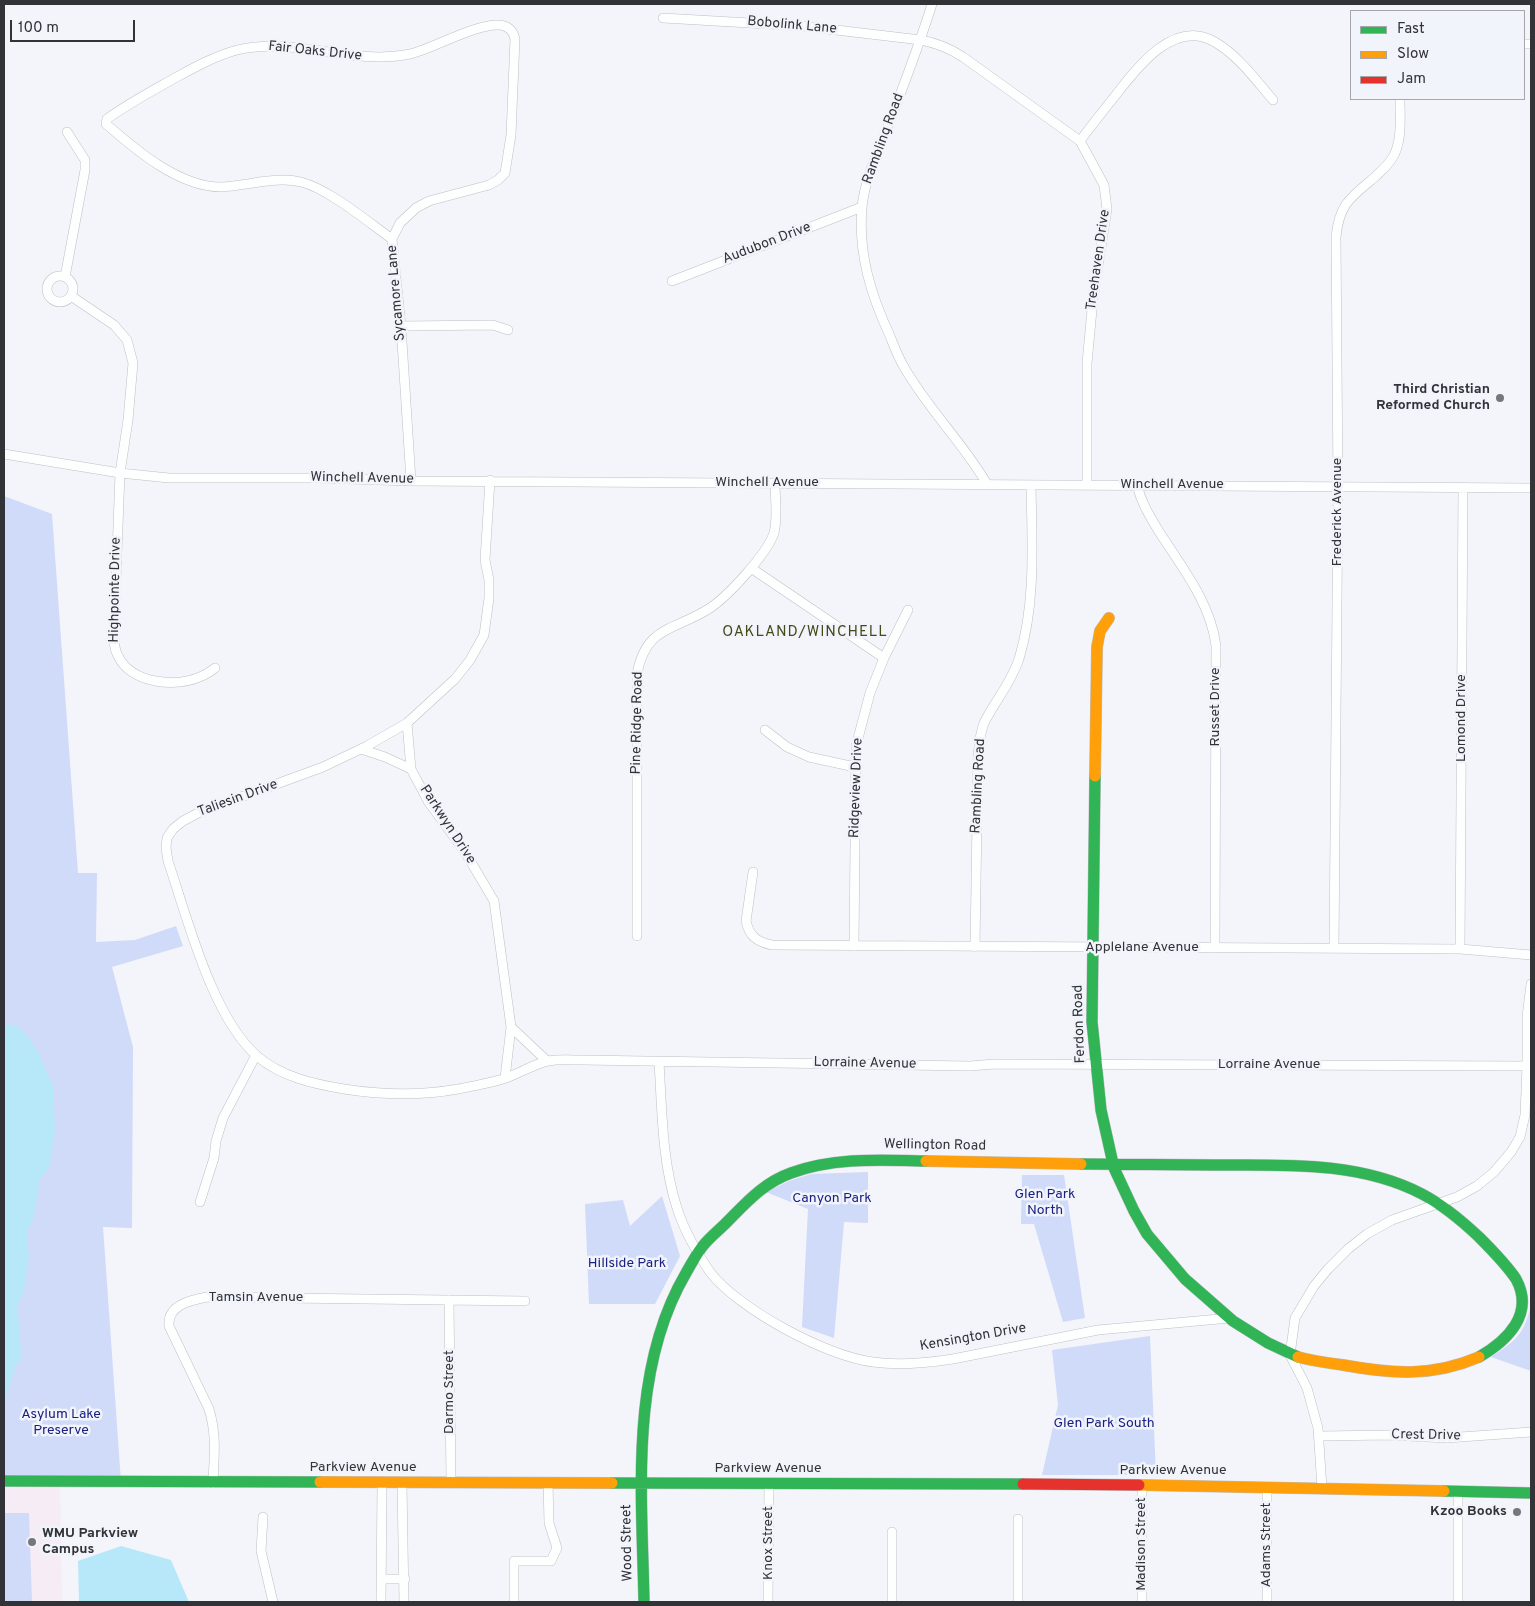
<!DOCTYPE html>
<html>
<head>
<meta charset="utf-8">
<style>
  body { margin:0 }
  #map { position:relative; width:1535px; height:1606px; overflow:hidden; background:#f4f5fa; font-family:Overpass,sans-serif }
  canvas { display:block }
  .frame { position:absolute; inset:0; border:5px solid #313336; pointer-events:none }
  .legend { position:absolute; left:1350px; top:10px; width:175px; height:90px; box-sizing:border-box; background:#f2f4fc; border:1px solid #a5a7ad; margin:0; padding:6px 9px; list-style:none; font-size:15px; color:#313336 }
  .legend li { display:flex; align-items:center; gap:10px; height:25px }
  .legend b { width:25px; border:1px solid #a5a7ad }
  .scale { position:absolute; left:10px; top:20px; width:125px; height:22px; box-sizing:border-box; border:2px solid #313336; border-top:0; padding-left:6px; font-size:15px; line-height:18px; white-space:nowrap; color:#313336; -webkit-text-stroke:4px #f2f4fc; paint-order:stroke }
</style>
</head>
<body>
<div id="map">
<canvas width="1535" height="1606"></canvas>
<div class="frame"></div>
<ul class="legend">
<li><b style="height:6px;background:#30b455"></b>Fast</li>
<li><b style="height:6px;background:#ff9f0a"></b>Slow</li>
<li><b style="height:6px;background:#e5322d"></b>Jam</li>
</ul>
<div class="scale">100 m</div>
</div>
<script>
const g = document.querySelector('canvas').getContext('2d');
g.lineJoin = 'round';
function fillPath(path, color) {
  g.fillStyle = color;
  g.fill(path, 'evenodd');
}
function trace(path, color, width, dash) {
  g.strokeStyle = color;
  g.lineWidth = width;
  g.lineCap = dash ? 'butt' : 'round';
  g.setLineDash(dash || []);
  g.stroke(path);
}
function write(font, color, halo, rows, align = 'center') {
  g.font = font + ' Overpass,sans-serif';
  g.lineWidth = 5;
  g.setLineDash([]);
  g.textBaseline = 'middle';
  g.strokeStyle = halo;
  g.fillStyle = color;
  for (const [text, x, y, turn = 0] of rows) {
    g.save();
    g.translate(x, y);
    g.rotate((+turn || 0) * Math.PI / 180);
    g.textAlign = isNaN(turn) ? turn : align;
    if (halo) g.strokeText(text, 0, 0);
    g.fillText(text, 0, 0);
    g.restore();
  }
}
const education = new Path2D(`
  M4,1481L60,1482L62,1602H4Z`);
const green = new Path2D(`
  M4,496L52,514L78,873H97L96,942L135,940L176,926L183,946L112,967L133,1047L132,1228L103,1227L121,1482H4Z
  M868,1172V1223L844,1222L834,1338L802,1327L808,1209L766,1192L789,1181L811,1174Z
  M1022,1175H1064L1085,1318L1063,1322L1034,1224H1021Z
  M662,1196L680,1256L655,1304H589L585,1204L623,1200L630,1226Z
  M1531,1305V1371L1491,1357C1515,1341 1524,1335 1531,1305Z
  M1150,1336L1156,1475H1042L1058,1405L1052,1350Z
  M4,1513H29L32,1602H4Z`);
const water = new Path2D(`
  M4,1024L16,1026L26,1034L39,1054L53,1086L55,1130L49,1168L40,1179L33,1220L27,1230L29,1257L24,1291L17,1306L20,1332L21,1358L15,1368L7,1395H4Z
  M121,1546L171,1560L189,1602H79L78,1561Z`);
const street = new Path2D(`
  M932,4C919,46 903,87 887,129C877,154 864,181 862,208C858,254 871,295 890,336C894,346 898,357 904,367C928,409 963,443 987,484
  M663,18L802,26L921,40C937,43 949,48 963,57L1080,141L1104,185L1107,209L1093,299L1087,363V485
  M1524,44H1531
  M1080,141C1091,126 1103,111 1115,96C1136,69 1173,19 1213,41C1237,54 1255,79 1273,100
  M392,239C368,222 329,189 301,182C276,176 247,186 221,187C179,187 136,150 106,124L107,119C129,103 152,91 175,78C195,67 215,56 237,50C294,36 352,66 410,54C434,48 477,23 500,25C509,26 513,31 515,39L511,135L505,173L498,180L489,185L429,201L416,208L400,223L392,239L401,326L411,481
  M47 289a13 13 0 1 1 26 0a13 13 0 1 1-26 0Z
  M65,277L85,170V160L67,132
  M672,281L862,207
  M71,296L114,325L127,340L133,363L128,420L120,473L114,633C114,641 114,649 118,656C132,684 176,688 202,676C207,674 211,671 215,668
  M401,326L493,325L508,330
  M4,454L120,473L169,478H317L411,481L1531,488
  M490,480L485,560L489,580V598L484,635L470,660L455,679L407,723L367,746L323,767L200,812L183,821L173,829L167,838L166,848L168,861C187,917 212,1017 257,1056C281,1077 314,1084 344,1089C382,1095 420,1096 458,1089C474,1086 491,1083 506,1078C520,1073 534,1064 548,1061C559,1059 571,1060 582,1060L970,1066L994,1064L1531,1066
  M1137,485C1141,502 1149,515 1158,530C1181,566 1211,603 1216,646L1215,948
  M751,568L884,658
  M407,723L411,769L428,801L465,852L494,901L511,1027L547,1061
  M765,730L787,747L809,757L855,767
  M361,749L385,757L411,769
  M753,872L746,921C749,936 757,942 772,945L1460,949L1531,955
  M637,936V674C646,625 675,631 710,608C728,596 767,554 774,533C778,518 775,498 775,483
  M854,946L856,746L870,693L884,658L908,610
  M975,947L978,756C979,745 980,733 984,723C995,701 1011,683 1019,659C1036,603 1032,543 1031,485
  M1334,949L1338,486L1336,237C1339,204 1351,197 1375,177C1382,170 1391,163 1395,153C1402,137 1400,116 1400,99
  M1460,949L1463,487
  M659,1062C662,1110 662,1162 677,1208C684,1230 697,1253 710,1272C738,1309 828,1357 873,1362C899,1366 927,1363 953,1359L1098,1330L1230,1318
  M505,1078L511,1027
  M200,1202L214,1158L216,1141L223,1118L256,1055
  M449,1300L451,1483
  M1320,1436L1390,1435L1446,1438L1531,1432
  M213,1483C214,1456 217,1436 209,1409L169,1326C167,1305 191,1300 207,1297L525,1301
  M402,1484L404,1602
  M1142,1485V1602
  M1322,1488L1318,1428L1307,1388L1290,1355L1295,1318L1314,1286L1328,1269L1348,1249L1367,1234L1392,1220L1457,1197L1477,1186L1494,1172L1511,1152L1520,1137L1525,1115L1527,1066V1017L1531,984
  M263,1517L261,1551L273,1602
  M1018,1519V1602
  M892,1532V1602
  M381,1579H405
  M381,1602L382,1484
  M514,1602V1561H551L557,1548L549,1523L548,1483
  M768,1602L769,1484
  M1267,1602V1487
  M1458,1602V1492`);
const fast = new Path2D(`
  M1095,776L1092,1022L1101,1110L1114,1168L1134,1211L1147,1234L1185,1279L1233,1321L1268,1343L1298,1357
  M1081,1164C1125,1164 1170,1165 1214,1165C1283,1165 1359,1161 1422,1194C1443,1205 1461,1220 1479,1237C1492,1250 1506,1264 1516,1279C1535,1314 1507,1341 1479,1357
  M4,1481L320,1482
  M612,1483L1023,1484
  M1444,1491L1531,1493
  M644,1602C642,1494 629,1370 686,1273C691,1264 696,1255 702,1247C709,1238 718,1231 726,1223C746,1203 763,1183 791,1173C834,1157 881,1160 926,1161`);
const slow = new Path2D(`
  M1095,776L1097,647L1100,631L1109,618
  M926,1161L1081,1164
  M1298,1357C1313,1361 1328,1363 1343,1365C1392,1374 1433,1377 1479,1357
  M320,1482L612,1483
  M1139,1485L1444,1491`);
const jam = new Path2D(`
  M1023,1484L1139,1485`);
const markers = [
  [1500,398,5,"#75777b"],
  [1517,1512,5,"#75777b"],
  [32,1542,5,"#75777b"]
];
const streetNames = [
  ["Bobolink Lane",792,26,5],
  ["Fair Oaks Drive",315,52,6],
  ["Rambling Road",884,139,-70],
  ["Audubon Drive",767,244,-21],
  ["Treehaven Drive",1099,260,-82],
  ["Sycamore Lane",397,293,-95],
  ["Winchell Avenue",362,479,1],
  ["Winchell Avenue",767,483],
  ["Winchell Avenue",1172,485],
  ["Frederick Avenue",1338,512,-90],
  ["Highpointe Drive",116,590,-89],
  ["Russet Drive",1216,707,-90],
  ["Lomond Drive",1462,718,-90],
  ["Pine Ridge Road",638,723,-89],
  ["Rambling Road",979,786,-87],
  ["Ridgeview Drive",857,788,-88],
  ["Taliesin Drive",238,799,-20],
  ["Parkwyn Drive",447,825,57],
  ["Applelane Avenue",1142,948],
  ["Ferdon Road",1080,1024,-92],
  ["Lorraine Avenue",865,1064,1],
  ["Lorraine Avenue",1269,1065],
  ["Wellington Road",935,1146,1],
  ["Tamsin Avenue",256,1298],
  ["Kensington Drive",973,1338,-10],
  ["Darmo Street",450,1392,-90],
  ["Crest Drive",1426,1436,1],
  ["Parkview Avenue",363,1468],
  ["Parkview Avenue",768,1469],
  ["Parkview Avenue",1173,1471],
  ["Wood Street",628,1543,-91],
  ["Knox Street",769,1543,-90],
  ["Madison Street",1142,1544,-90],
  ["Adams Street",1267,1545,-90]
];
const poiNames = [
  ["Third Christian",1490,390],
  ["Reformed Church",1490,406],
  ["Kzoo Books",1507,1512],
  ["WMU Parkview",42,1534,"left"],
  ["Campus",42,1550,"left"]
];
const parkNames = [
  ["Glen Park",1045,1195],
  ["North",1045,1211],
  ["Canyon Park",832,1199],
  ["Hillside Park",627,1264],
  ["Asylum Lake",61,1415],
  ["Preserve",61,1431],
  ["Glen Park South",1104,1424]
];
const neighbourhoodNames = [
  ["OAKLAND/WINCHELL",805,633]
];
fillPath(education, '#f6ecf6');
fillPath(green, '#d0daf9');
fillPath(water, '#b6e8f9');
trace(street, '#bebfc3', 10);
trace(fast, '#bebfc3', 12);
trace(slow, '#bebfc3', 12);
trace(jam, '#bebfc3', 12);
trace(street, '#fdfefe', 9);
trace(fast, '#30b455', 11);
trace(slow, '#ff9f0a', 11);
trace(jam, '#e5322d', 11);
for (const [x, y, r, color] of markers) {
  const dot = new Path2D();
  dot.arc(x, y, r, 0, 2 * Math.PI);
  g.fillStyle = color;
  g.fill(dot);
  trace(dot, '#f2f4fc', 2);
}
write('14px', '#313336', '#f2f4fc', streetNames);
write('bold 14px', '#313336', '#f2f4fc', poiNames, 'right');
write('14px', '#1a2082', '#f2f4fc', parkNames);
g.letterSpacing = '1px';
write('15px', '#404d15', '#f2f4fc', neighbourhoodNames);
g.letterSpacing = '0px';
</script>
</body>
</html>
